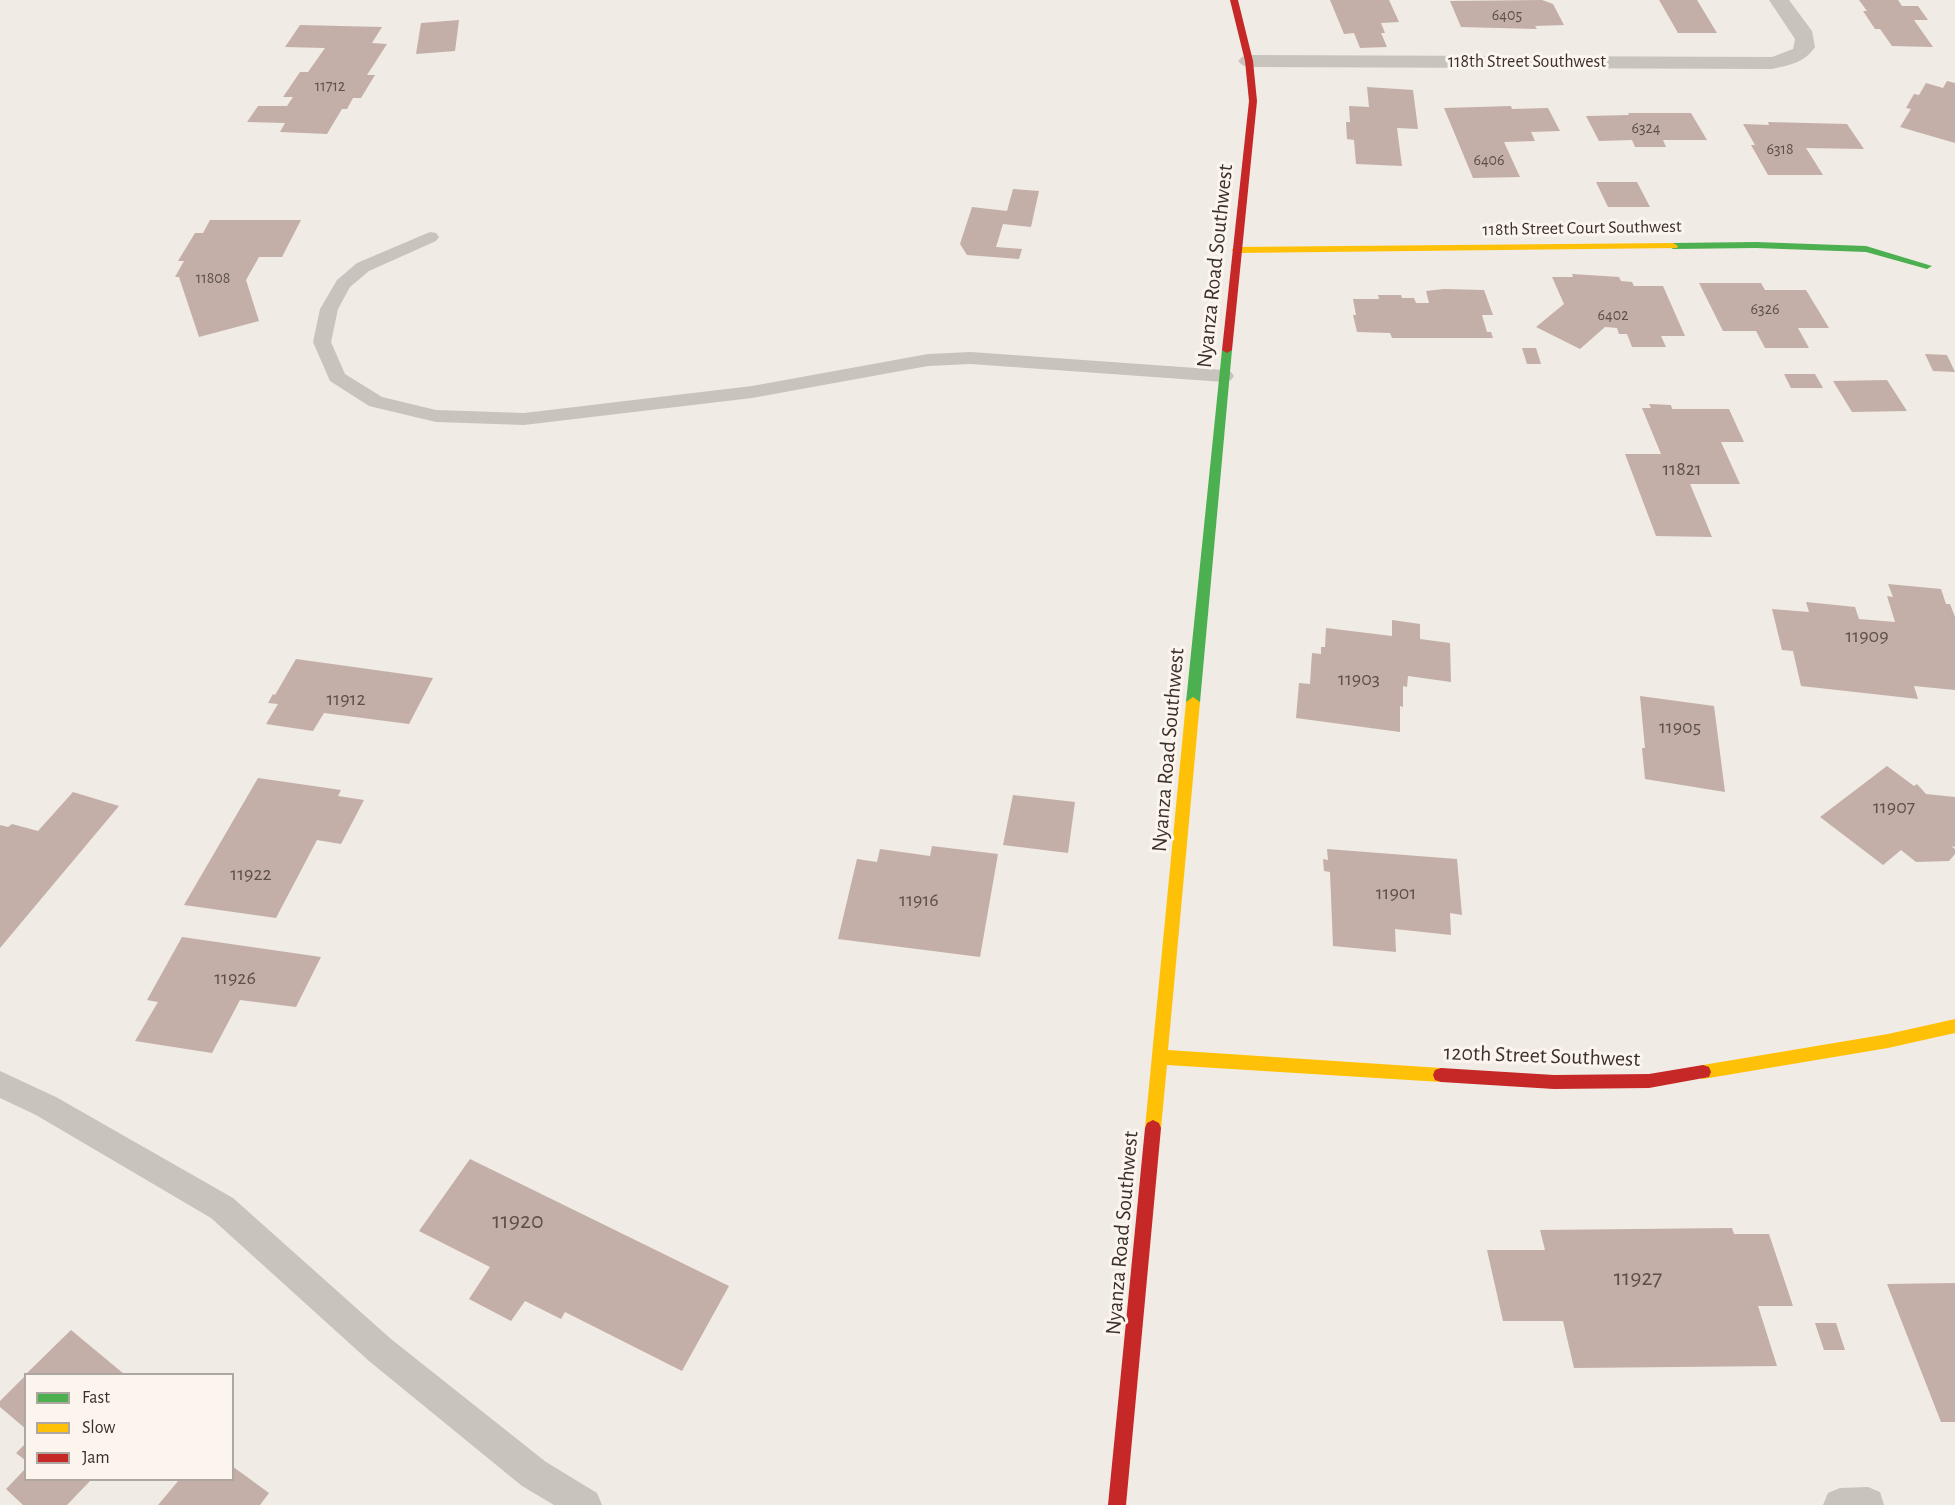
<!DOCTYPE html>
<html>
<head>
<meta charset="utf-8">
<style>
  body { margin:0 }
  #map { position:relative; width:1955px; height:1505px; overflow:hidden; background:#f0ebe5; font-family:"Alegreya Sans",sans-serif }
  canvas { display:block }
  .legend { position:absolute; left:24px; top:1373px; width:210px; height:108px; box-sizing:border-box; background:#fbf5ee; border:2px solid #aea6a0; margin:0; padding:8px 10px; list-style:none; font-size:18px; color:#3b302b }
  .legend li { display:flex; align-items:center; gap:12px; height:30px }
  .legend b { width:30px; border:2px solid #aea6a0 }
</style>
</head>
<body>
<div id="map">
<canvas width="1955" height="1505"></canvas>
<ul class="legend">
<li><b style="height:8px;background:#4caf50"></b>Fast</li>
<li><b style="height:8px;background:#ffc107"></b>Slow</li>
<li><b style="height:8px;background:#c62828"></b>Jam</li>
</ul>
</div>
<script>
const g = document.querySelector('canvas').getContext('2d');
g.lineJoin = 'round';
function fillPath(path, color) {
  g.fillStyle = color;
  g.fill(path, 'evenodd');
}
function write(font, color, halo, rows, align = 'center') {
  g.font = font + ' "Alegreya Sans",sans-serif';
  g.lineWidth = 6;
  g.setLineDash([]);
  g.textBaseline = 'middle';
  g.strokeStyle = halo;
  g.fillStyle = color;
  for (const [text, x, y, turn = 0] of rows) {
    g.save();
    g.translate(x, y);
    g.rotate((+turn || 0) * Math.PI / 180);
    g.textAlign = isNaN(turn) ? turn : align;
    if (halo) g.strokeText(text, 0, 0);
    g.fillText(text, 0, 0);
    g.restore();
  }
}
const building = new Path2D(`
  M1330,0H1389L1399,22L1381,23L1385,33H1381L1387,47L1360,48L1354,33L1344,34Z
  M1542,0L1553,4L1564,25L1535,26L1537,29L1461,27L1450,1Z
  M1659,0H1697L1717,33H1678Z
  M1859,0H1898L1902,6H1918L1928,20H1914L1933,47L1892,46L1880,29H1875L1863,11H1867Z
  M459,20L455,51L416,54L421,23Z
  M300,25L382,27L372,43L387,44L367,75H375L361,98H353L347,109H342L327,134L280,132L285,123L247,122L258,106H287L293,97H283L300,72H308L325,48L285,47Z
  M1947,81L1955,83V143L1900,127L1911,109L1906,108L1914,94L1919,95L1926,83L1943,88Z
  M1367,87L1413,90L1418,129L1397,128L1402,166L1356,164L1354,140L1347,139L1346,122H1350L1349,106L1369,107Z
  M1511,106L1512,109L1548,108L1560,131L1531,132L1535,141L1504,142L1520,177L1473,178L1444,108Z
  M1628,113H1691L1707,140H1663L1666,147H1635L1632,140L1599,141L1586,116L1629,115Z
  M1768,122L1847,124L1864,149L1806,148L1823,175H1768L1751,145H1755L1743,124L1769,125Z
  M1596,182H1637L1650,207H1608Z
  M1013,189L1039,191L1031,227L1003,224L996,247L1022,249L1019,259L967,255L960,244L972,207L1007,211Z
  M210,220H301L282,257H259L246,280L259,321L199,337L179,277H175L184,261H178L195,233H203Z
  M1572,274L1619,277L1621,281L1632,282L1634,286H1663L1685,336H1661L1666,347H1632L1627,334H1619L1617,328L1605,327L1580,349L1536,327L1564,304L1552,277H1573Z
  M1699,283H1761L1765,290H1806L1829,328H1798L1809,348H1765L1756,331H1723Z
  M1444,289L1484,290L1493,315H1482L1487,332H1491L1493,338H1392L1390,333L1357,332L1353,315H1356L1353,299H1379L1378,295H1401L1402,298H1414L1416,303H1429L1426,291Z
  M1522,348H1536L1541,364H1527Z
  M1925,354L1947,355L1955,372L1933,371Z
  M1784,374H1815L1823,388H1791Z
  M1887,380L1907,411L1852,412L1833,381Z
  M1649,404L1671,405L1672,409H1729L1744,442H1721L1740,484H1690L1712,537L1656,536L1625,454H1661L1642,408H1651Z
  M1888,584L1941,589L1946,604H1950L1955,617V690L1914,686L1918,699L1801,686L1793,651L1782,650L1772,609L1809,612L1806,602L1855,607L1859,619L1895,622L1887,596L1893,597Z
  M1392,620L1420,624V639L1450,643L1451,682L1408,676L1407,687L1403,686V707L1400,706V732L1296,718L1299,683L1310,684L1312,653L1321,654V647H1325L1326,628L1392,636Z
  M296,659L433,678L409,724L324,713L313,731L266,724L278,704L268,703L273,694L275,695Z
  M1640,696L1714,706L1725,792L1645,779L1642,748H1645Z
  M1887,766L1914,786L1917,784L1926,794L1955,797V847L1951,846L1955,849V854L1949,861L1916,862L1901,850L1883,865L1820,817Z
  M258,778L341,790L338,796L364,800L341,844L317,840L276,918L184,905Z
  M73,792L119,806L0,948V825L8,827L12,824L38,831Z
  M1013,795L1075,802L1068,853L1003,845Z
  M932,846L998,854L980,957L838,939L857,859L877,862L880,849L930,856Z
  M1327,849L1457,859L1462,915L1450,913L1451,935L1395,929L1396,952L1333,946L1330,872L1324,871L1323,859L1328,860Z
  M182,937L321,957L296,1007L240,1000L212,1053L135,1041L158,1002L147,1000Z
  M470,1159L729,1286L682,1371L565,1312L561,1319L525,1301L511,1321L469,1299L490,1267L419,1231Z
  M1732,1228L1734,1234H1769L1793,1306H1758L1777,1366L1574,1368L1563,1321H1503L1487,1250H1545L1540,1230Z
  M1955,1283V1422H1941L1887,1284Z
  M1815,1323H1836L1845,1350H1824Z
  M71,1330L124,1374H26Z
  M26,1375V1429L0,1407V1401Z
  M26,1443V1461L16,1453Z
  M232,1466L269,1493L260,1505H158L179,1480H232Z
  M26,1468V1480H91L67,1505H23L6,1489Z`);
const lane = new Path2D(`
  M430,232L436,233L439,237L436,241L369,271L350,287L338,309L331,342L345,374L382,397L436,410L524,413L752,386L928,354L971,352L1224,370L1231,372L1234,376L1231,380L1224,382L971,364L928,366L752,398L524,425L436,422L369,406L330,381L313,342L320,309L337,280L357,263Z
  M0,1071L56,1097L233,1198L391,1339L546,1462L597,1493L602,1505H554L522,1486L369,1361L211,1218L36,1115L0,1098Z
  M1868,1487L1880,1492L1884,1505H1823L1828,1493L1840,1488Z`);
const street = new Path2D(`
  M1769,0H1789L1812,31L1815,47C1804,63 1790,65 1772,69L1249,67L1242,65L1238,61L1242,57L1249,55L1772,57L1793,49L1795,39Z`);
const fast = new Path2D(`
  M1756,242L1866,246L1932,266L1927,269L1866,252L1756,248L1673,249L1668,246L1673,243Z
  M1227,347L1232,350L1200,702L1193,707L1186,702L1222,350Z`);
const slow = new Path2D(`
  M1673,243L1678,246L1677,248L1236,253L1231,250L1236,247Z
  M1193,697L1200,702L1168,1050L1441,1068L1447,1070L1449,1075L1447,1080L1441,1082L1167,1065L1161,1128L1159,1133L1153,1136L1147,1133L1145,1128L1186,702Z
  M1955,1019V1033L1888,1048L1703,1079L1697,1077L1695,1072L1697,1067L1703,1065L1888,1034Z`);
const jam = new Path2D(`
  M1230,0H1238L1253,61L1257,101L1232,350L1227,353L1222,350L1249,101L1245,61Z
  M1703,1065L1709,1067L1711,1072L1709,1077L1649,1088L1554,1089L1441,1082L1435,1080L1433,1075L1435,1070L1441,1068L1554,1075L1649,1074Z
  M1153,1120L1159,1123L1161,1128L1126,1505H1108L1145,1128L1147,1123Z`);
const farNumbernames = [
  ["6405",1507,15],
  ["11712",330,86],
  ["6324",1646,128],
  ["6318",1780,149],
  ["6406",1489,160],
  ["11808",213,278],
  ["6326",1765,309],
  ["6402",1613,315]
];
const farStreetnames = [
  ["118th Street Southwest",1527,62],
  ["118th Street Court Southwest",1582,228,-1]
];
const numberNames = [
  ["11821",1682,469],
  ["11909",1867,636],
  ["11903",1359,679],
  ["11912",346,699],
  ["11905",1680,727],
  ["11907",1894,807],
  ["11922",251,874],
  ["11901",1396,893],
  ["11916",919,900],
  ["11926",235,978]
];
const streetNames = [
  ["Nyanza Road Southwest",1215,266,-84],
  ["Nyanza Road Southwest",1168,750,-85],
  ["120th Street Southwest",1542,1056,2],
  ["Nyanza Road Southwest",1122,1233,-85]
];
const nearNumbernames = [
  ["11920",518,1221],
  ["11927",1638,1278]
];
fillPath(building, '#c3afa7');
fillPath(lane, '#c9c3be');
fillPath(street, '#c9c3be');
fillPath(fast, '#4caf50');
fillPath(slow, '#ffc107');
fillPath(jam, '#c62828');
write('16px', '#5d504a', null, farNumbernames);
write('18px', '#3b302b', '#fbf5ee', farStreetnames);
write('20px', '#5d504a', null, numberNames);
write('22px', '#3b302b', '#fbf5ee', streetNames);
write('24px', '#5d504a', null, nearNumbernames);
</script>
</body>
</html>
